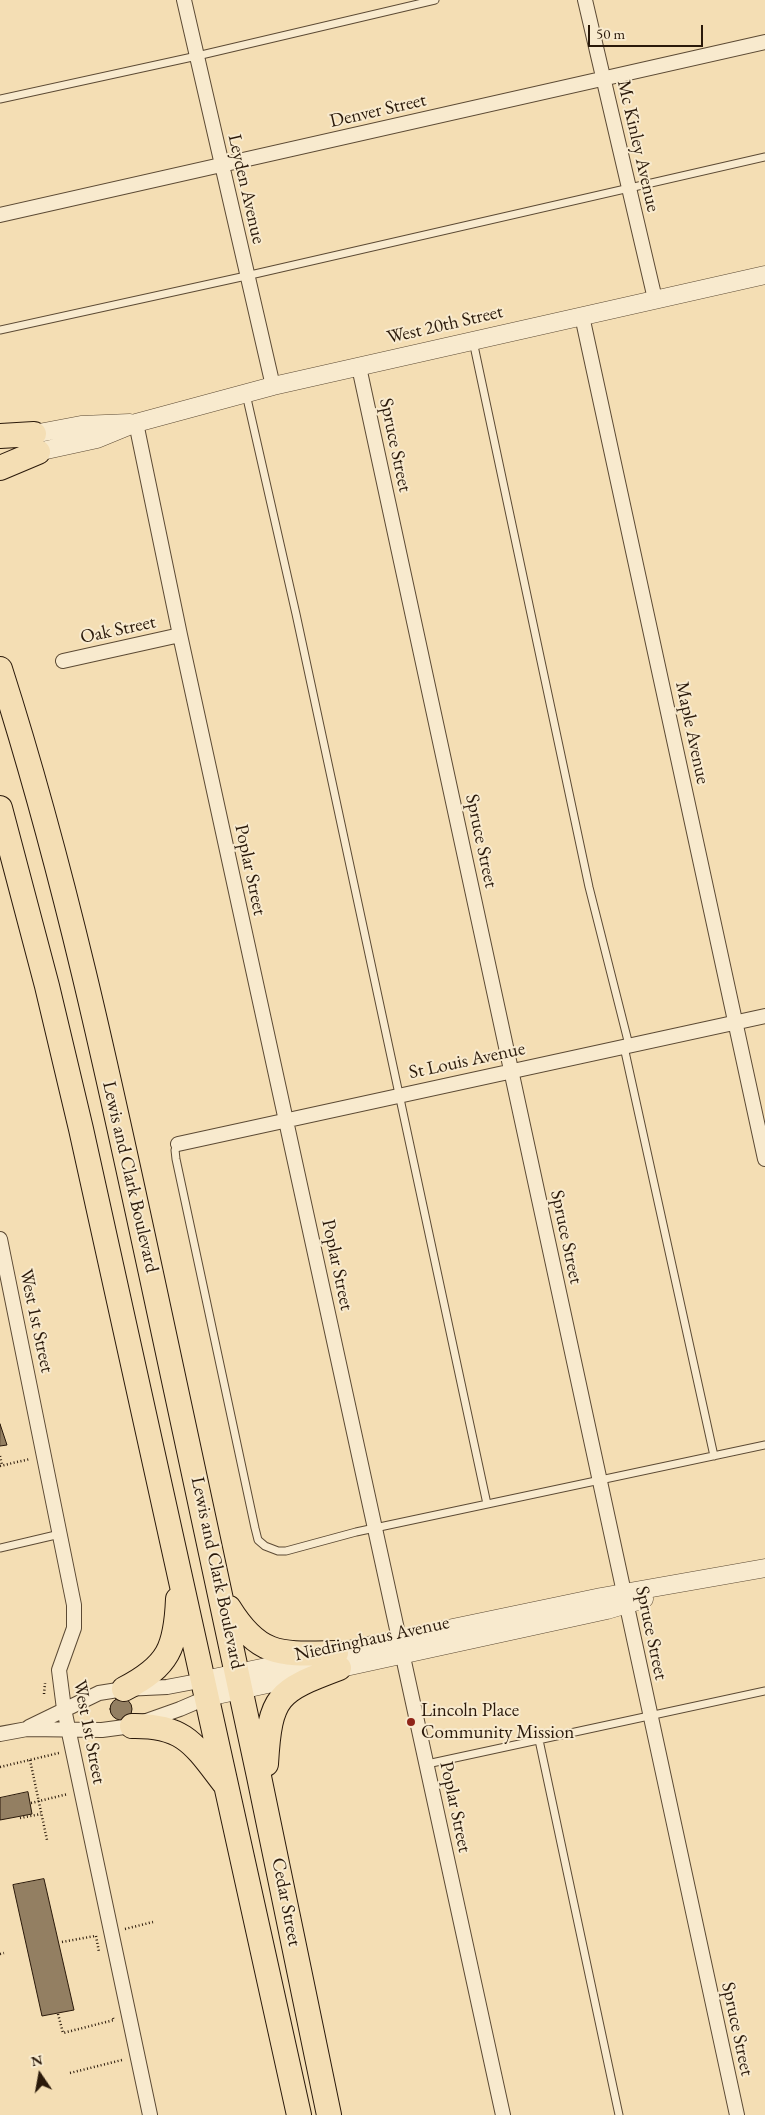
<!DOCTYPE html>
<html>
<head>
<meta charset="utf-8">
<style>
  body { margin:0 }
  #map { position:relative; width:765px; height:2115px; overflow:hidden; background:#f4deb4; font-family:"EB Garamond",serif }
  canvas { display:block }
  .north { position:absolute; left:15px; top:2050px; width:50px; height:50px; -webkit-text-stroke:4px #f8eace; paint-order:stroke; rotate:348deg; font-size:14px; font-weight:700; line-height:20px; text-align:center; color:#2a190a }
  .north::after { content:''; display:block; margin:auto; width:18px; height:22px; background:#2a190a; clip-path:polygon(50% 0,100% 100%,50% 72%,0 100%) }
  .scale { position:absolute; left:588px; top:25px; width:115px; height:22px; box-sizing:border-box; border:2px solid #2a190a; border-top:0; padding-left:6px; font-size:15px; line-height:18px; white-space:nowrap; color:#2a190a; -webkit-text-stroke:4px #f8eace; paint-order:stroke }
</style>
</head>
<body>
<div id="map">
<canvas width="765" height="2115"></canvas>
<div class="north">N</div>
<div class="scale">50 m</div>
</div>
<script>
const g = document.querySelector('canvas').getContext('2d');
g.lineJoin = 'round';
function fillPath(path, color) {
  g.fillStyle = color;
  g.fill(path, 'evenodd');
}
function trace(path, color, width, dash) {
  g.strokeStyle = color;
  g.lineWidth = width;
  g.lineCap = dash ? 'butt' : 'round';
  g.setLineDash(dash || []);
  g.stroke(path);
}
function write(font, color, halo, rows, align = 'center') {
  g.font = font + ' "EB Garamond",serif';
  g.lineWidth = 4;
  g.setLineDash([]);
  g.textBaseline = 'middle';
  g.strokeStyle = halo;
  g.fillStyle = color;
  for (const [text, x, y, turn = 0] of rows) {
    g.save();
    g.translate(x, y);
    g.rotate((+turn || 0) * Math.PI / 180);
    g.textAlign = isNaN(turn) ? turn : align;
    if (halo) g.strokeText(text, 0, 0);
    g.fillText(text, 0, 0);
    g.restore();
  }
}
const building = new Path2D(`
  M0,1424L7,1445L0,1446Z
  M110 1709a11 11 0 1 1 22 0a11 11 0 1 1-22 0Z
  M28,1792L32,1814L0,1820V1798Z
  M44,1879L74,2010L42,2016L13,1885Z`);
const path = new Path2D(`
  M0,1456L2,1465
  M0,1466L30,1459
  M44,1694L45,1683
  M30,1760L47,1840
  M0,1767L59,1753
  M31,1803L68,1794
  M20,1818L41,1814
  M125,1929L153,1922
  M96,1936L99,1952
  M62,1942L95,1936
  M0,1954L4,1953
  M58,2014L63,2033L114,2020L113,2018
  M70,2073L122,2060`);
const service = new Path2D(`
  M0,99L197,56L435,0
  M0,330L246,276L765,157
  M473,341L589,887L629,1045
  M246,394L296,614L487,1504
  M624,1047L714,1456
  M178,1144L175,1150L176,1159L255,1528L258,1540L265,1546L278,1551H286L356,1532L765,1445
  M0,1548L60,1534
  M539,1740L619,2115
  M427,1764L765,1691`);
const minor = new Path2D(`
  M184,0L273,386
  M585,0L655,299
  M0,215L765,42
  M582,316L765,1159
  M359,367L737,2115
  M136,423L180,635L503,2115
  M63,661L180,635
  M178,1144L765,1016
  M0,1239L74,1605V1628L59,1670L64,1709L150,2115
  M29,1727L99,1693L124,1689L167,1687L204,1680
  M0,1734L27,1729L102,1730L132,1726L180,1709L208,1697`);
const tertiary = new Path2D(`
  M23,436L81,425L130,423
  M28,454L97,439L136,423L273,386L765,275
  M204,1680L601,1597L765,1568
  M208,1697L607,1610L644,1599`);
const trunk = new Path2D(`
  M0,436L34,434
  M0,468L38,452
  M0,669C67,878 112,1092 158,1306C217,1575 274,1845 329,2115
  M0,808L47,986L81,1129L299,2115
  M229,1608C260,1658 282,1654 336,1653
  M124,1689C169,1666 176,1647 178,1599
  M132,1726C184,1725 194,1744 224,1783
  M266,1764C270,1695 278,1691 339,1668`);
const markers = [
  [411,1722,5,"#8f2418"]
];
const streetNames = [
  ["Denver Street",378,111,-13],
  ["Mc Kinley Avenue",638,146,77],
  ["Leyden Avenue",246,189,77],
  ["West 20th Street",445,325,-13],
  ["Spruce Street",395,445,78],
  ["Oak Street",118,630,-12],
  ["Maple Avenue",692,733,78],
  ["Spruce Street",481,841,78],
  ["Poplar Street",250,870,78],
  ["St Louis Avenue",467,1061,-12],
  ["Lewis and Clark Boulevard",130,1177,77],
  ["Spruce Street",566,1237,78],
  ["Poplar Street",337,1265,78],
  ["West 1st Street",36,1321,78],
  ["Lewis and Clark Boulevard",217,1573,78],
  ["Spruce Street",651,1633,78],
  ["Niedringhaus Avenue",372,1639,-12],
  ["West 1st Street",89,1732,79],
  ["Poplar Street",455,1807,78],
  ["Cedar Street",286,1902,79],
  ["Spruce Street",737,2029,78]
];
const poiNames = [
  ["Lincoln Place",421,1711],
  ["Community Mission",421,1733]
];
fillPath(building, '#937f62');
trace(building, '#2a190a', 1);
trace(service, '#5c4a34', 9);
trace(minor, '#5c4a34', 16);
trace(tertiary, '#5c4a34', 19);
trace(trunk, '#2a190a', 26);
trace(path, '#2a190a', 2.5, [1, 2.5]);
trace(service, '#f8eace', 7);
trace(minor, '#f8eace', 14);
trace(tertiary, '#f8eace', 18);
trace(trunk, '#f4deb4', 24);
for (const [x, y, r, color] of markers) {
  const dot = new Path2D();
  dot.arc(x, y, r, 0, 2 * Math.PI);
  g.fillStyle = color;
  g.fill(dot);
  trace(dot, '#f8eace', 2);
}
write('19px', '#2a190a', '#f8eace', streetNames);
write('19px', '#2a190a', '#f8eace', poiNames, 'left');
</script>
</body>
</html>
